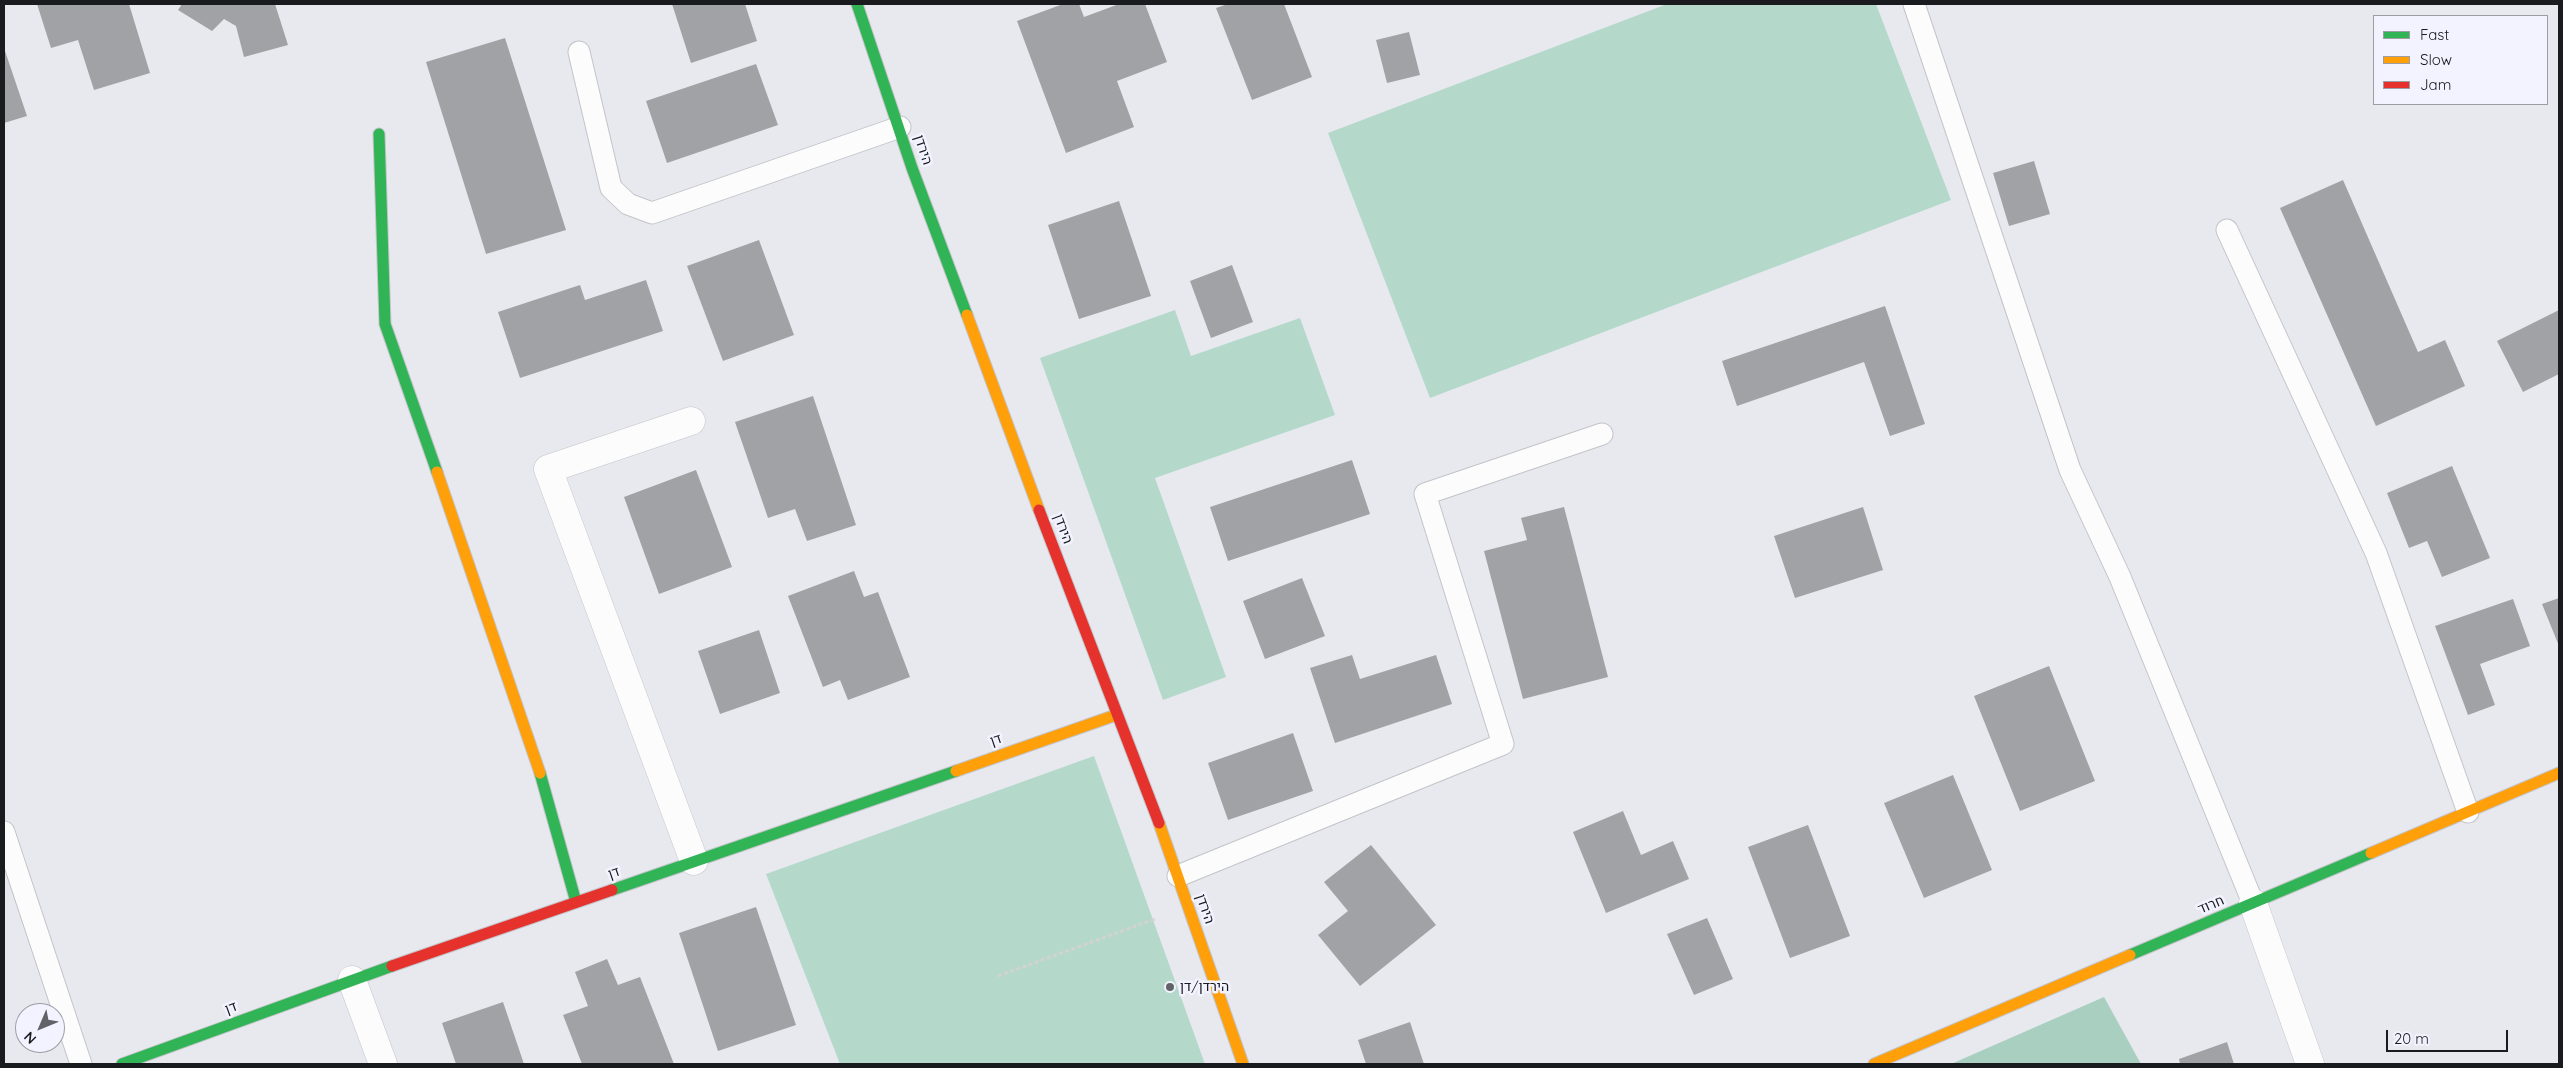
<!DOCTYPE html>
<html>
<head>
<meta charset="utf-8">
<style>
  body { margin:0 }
  #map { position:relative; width:2563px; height:1068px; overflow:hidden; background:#e8e9ef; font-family:Quicksand,sans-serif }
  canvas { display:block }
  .frame { position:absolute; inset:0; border:5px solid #1a1b1f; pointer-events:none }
  .legend { position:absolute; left:2373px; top:15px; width:175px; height:90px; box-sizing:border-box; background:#f3f3ff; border:1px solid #9c9da5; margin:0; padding:6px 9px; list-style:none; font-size:15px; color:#1a1b1f }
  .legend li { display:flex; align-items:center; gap:10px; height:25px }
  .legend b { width:25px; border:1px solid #9c9da5 }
  .north { position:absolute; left:15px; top:1003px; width:50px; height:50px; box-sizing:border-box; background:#f3f3ff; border:1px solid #9c9da5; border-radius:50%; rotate:225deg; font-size:14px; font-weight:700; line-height:20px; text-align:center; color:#1a1b1f }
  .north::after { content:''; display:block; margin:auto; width:18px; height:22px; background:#626368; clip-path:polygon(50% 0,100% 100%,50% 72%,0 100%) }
  .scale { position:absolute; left:2386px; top:1030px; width:122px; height:22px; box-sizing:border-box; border:2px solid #1a1b1f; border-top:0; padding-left:6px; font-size:15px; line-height:18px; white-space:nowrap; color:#1a1b1f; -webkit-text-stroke:4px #f3f3ff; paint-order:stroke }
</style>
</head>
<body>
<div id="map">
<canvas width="2563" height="1068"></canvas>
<div class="frame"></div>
<ul class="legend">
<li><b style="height:6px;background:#30b455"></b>Fast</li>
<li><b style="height:6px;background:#ff9f0a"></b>Slow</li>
<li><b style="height:6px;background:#e5322d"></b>Jam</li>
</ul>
<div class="north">N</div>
<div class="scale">20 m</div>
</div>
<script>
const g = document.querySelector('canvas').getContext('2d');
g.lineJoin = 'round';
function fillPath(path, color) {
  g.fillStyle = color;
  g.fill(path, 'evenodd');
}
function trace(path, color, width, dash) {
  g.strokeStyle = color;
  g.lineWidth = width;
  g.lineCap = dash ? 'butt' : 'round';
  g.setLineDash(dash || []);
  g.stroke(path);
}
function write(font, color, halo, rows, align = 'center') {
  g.font = font + ' Quicksand,Heebo,sans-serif';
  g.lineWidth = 5;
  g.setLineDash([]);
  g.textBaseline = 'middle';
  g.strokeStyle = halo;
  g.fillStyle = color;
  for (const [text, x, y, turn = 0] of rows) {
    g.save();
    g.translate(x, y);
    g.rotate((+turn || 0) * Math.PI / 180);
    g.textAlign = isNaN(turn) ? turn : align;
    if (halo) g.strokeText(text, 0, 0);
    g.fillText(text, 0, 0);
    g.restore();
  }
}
const green = new Path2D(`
  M1667,4H1876L1951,200L1430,398L1328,133Z
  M1175,310L1191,356L1300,318L1335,415L1155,478L1226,677L1163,700L1040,358Z
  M1094,756L1205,1064H840L766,874Z`);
const forest = new Path2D(`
  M2104,997L2141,1064H1951Z`);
const building = new Path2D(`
  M37,4H129L150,73L94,90L78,40L51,48Z
  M182,4H275L288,45L244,57L236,26L224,19L212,31L178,10Z
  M672,4H745L757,41L691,63Z
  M1063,4H1079L1084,17L1119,4H1145L1167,62L1117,81L1134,127L1066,153L1017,21Z
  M1228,4H1284L1312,77L1252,100L1216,8Z
  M1409,32L1420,75L1387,83L1376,40Z
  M505,38L566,230L486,254L426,62Z
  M4,48L27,116L4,123Z
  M756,64L778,125L667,163L646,101Z
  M2034,161L2050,214L2009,226L1993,173Z
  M2343,180L2418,352L2445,340L2465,386L2376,426L2280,208Z
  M1119,201L1151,296L1079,319L1048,225Z
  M759,240L794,335L723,361L687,266Z
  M1232,265L1253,322L1211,338L1190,281Z
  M646,280L663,331L520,378L498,312L580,285L585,300Z
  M1885,306L1925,424L1890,436L1864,362L1737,406L1722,361Z
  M2559,310V374L2523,392L2497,341Z
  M813,396L856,525L807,541L795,509L768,518L735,422Z
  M1352,460L1370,514L1228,561L1210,507Z
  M2452,466L2490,558L2442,577L2427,541L2409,548L2387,493Z
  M696,470L732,567L659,594L624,497Z
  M1564,507L1608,677L1523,699L1484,551L1527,540L1521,518Z
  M1863,507L1883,570L1795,598L1774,536Z
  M854,571L864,597L878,592L910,677L848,700L840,680L823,687L788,596Z
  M1302,578L1325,636L1265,659L1243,601Z
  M2559,598V646L2542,604Z
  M2513,599L2530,646L2480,664L2495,705L2468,715L2435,626Z
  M759,630L780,693L720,714L698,651Z
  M1352,655L1360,679L1436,655L1452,704L1335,743L1310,668Z
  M2049,666L2095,781L2020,811L1974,696Z
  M1293,733L1313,791L1228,820L1208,763Z
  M1953,775L1992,870L1924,898L1884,803Z
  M1623,811L1641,855L1673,841L1689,879L1606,913L1573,832Z
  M1808,825L1850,936L1790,958L1748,847Z
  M1371,845L1436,925L1360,986L1318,935L1348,911L1324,882Z
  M756,907L796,1025L718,1051L679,933Z
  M1707,918L1733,979L1694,995L1667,934Z
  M607,959L618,985L640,977L674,1064H582L563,1015L588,1006L575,972Z
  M503,1002L524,1064H456L442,1023Z
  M1410,1022L1424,1064H1366L1358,1040Z
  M2227,1042L2234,1064H2180L2179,1059Z`);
const path = new Path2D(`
  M998,976L1155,919`);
const lane = new Path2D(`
  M1914,4L2070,470L2120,577L2253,903
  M579,52L611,188L628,204L652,213L900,127
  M2227,230L2376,553L2468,812
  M4,832L81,1064
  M1178,876L1503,744L1425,494L1602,434`);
const street = new Path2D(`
  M691,421L548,469L694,861
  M2253,903L2310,1064
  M352,980L383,1064`);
const fast = new Path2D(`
  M857,4L912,168L967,315
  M379,134L385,324L437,472
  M540,773L576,902
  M612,890L956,771
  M2130,955L2371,853
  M122,1064L392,966`);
const slow = new Path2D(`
  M967,315L1039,510
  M437,472L540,773
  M956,771L1116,715
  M1159,823L1243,1064
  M2371,853L2559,773
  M1874,1064L2130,955`);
const jam = new Path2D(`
  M1039,510L1159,823
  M392,966L612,890`);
const markers = [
  [1170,987,5,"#626368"]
];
const streetNames = [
  ["הירדן",923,150,72],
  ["הירדן",1063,529,70],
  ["דן",996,740,-19],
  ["דן",614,873,-19],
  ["חרוד",2211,905,-23],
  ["הירדן",1205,909,71],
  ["דן",231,1008,-20]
];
const poiNames = [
  ["הירדן/דן",1180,987]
];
fillPath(green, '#b4d9ca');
fillPath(forest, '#a8cfbf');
fillPath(building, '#a1a2a6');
trace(lane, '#c3c4c9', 23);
trace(street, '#c3c4c9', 29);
trace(fast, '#c3c4c9', 13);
trace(slow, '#c3c4c9', 13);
trace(jam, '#c3c4c9', 13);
trace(path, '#d2d2d4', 3, [4, 2.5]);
trace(lane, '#fcfcfd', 21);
trace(street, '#fcfcfd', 28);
trace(fast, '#30b455', 11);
trace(slow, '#ff9f0a', 11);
trace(jam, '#e5322d', 11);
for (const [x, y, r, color] of markers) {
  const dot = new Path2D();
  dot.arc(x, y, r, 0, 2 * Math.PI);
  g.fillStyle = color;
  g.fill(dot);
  trace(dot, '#f3f3ff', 2);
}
write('14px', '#1a1b1f', '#f3f3ff', streetNames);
write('14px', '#1a1b1f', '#f3f3ff', poiNames, 'left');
</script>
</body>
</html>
